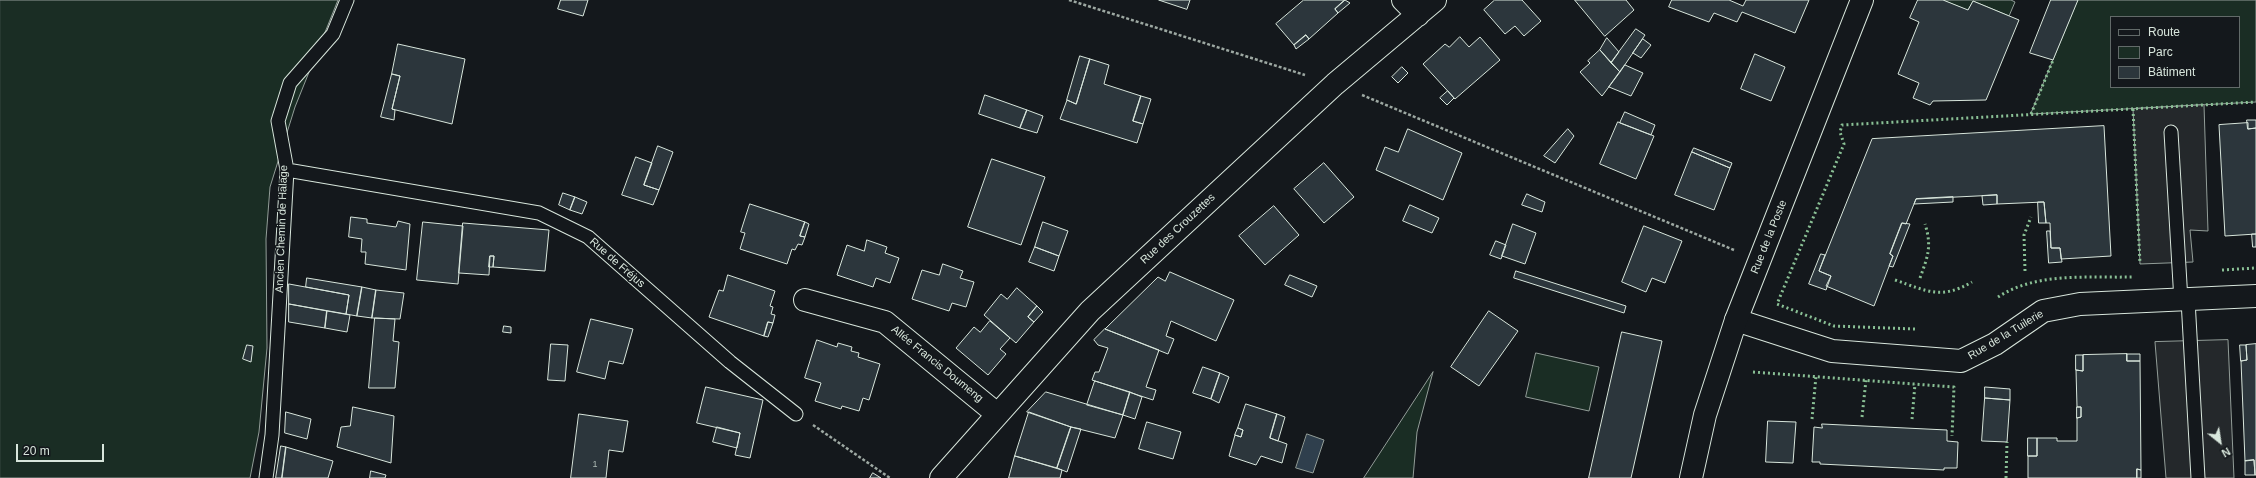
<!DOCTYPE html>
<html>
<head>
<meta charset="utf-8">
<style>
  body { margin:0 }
  #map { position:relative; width:2256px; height:478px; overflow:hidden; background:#14181c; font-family:Helvetica,sans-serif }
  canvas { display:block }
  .legend { position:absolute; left:2110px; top:16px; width:130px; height:72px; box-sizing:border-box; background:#14181c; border:1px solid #626a69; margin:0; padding:5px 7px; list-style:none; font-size:12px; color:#d8e6dc }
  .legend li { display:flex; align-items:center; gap:8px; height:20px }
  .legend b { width:20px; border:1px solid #626a69 }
  .north { position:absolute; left:2200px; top:422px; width:40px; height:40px; -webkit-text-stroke:3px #14181c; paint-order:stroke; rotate:150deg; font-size:11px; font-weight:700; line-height:16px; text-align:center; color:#d8e6dc }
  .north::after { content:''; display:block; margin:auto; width:14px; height:18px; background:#d8e6dc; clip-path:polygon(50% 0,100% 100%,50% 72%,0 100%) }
  .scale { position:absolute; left:16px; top:444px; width:88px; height:18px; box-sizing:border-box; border:2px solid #d8e6dc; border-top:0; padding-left:5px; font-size:12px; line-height:14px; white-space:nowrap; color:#d8e6dc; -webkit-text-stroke:3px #14181c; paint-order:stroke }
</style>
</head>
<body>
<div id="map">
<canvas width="2256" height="478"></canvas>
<ul class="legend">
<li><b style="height:5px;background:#14181c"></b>Route</li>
<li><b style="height:11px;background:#1a2d24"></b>Parc</li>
<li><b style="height:11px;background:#2c363c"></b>Bâtiment</li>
</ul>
<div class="north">N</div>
<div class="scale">20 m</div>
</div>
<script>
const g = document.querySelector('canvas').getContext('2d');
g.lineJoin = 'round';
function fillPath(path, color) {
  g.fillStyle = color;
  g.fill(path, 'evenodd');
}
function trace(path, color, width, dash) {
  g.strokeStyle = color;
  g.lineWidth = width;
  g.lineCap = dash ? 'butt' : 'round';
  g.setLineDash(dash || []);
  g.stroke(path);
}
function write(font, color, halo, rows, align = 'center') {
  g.font = font + ' Helvetica,sans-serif';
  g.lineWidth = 3;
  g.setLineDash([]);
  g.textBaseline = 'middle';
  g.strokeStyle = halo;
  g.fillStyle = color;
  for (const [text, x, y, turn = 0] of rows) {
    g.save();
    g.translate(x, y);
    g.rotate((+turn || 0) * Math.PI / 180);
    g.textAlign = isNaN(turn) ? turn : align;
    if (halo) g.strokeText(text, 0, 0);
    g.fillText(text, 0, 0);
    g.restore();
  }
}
const green = new Path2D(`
  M0,0H338L295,107L270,187L266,239L267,348L259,432L250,478H0Z
  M1943,0H2011L2015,2L2009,16L1973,1L1968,10Z
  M2078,0H2256V102L2031,114ZM2111,17H2239V87H2111Z
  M1536,353L1599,367L1589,411L1526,397Z
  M1433,372L1417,432L1413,478H1364Z`);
const parking = new Path2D(`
  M2204,105L2208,231L2190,230L2193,262L2140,264L2133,109Z
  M2228,340L2234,478H2166L2155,342Z`);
const water = new Path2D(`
  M1307,434L1324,440L1313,473L1296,468Z`);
const building = new Path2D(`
  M561,0H588L583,16L558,9Z
  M1159,0H1190L1187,9Z
  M1304,0H1345L1335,9L1338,13L1309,39L1306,35L1294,45L1276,24Z
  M1345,0L1350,3L1338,13L1335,9Z
  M1495,0H1522L1541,21L1524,36L1515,26L1505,34L1484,10Z
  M1575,0H1626L1634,10L1605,36Z
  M1672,0H1729L1743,6L1746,0H1809L1795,33L1742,12L1737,22L1714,13L1709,22L1669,7Z
  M1918,0H1943L1968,10L1973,1L2019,20L1986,100L1933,101L1930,105L1913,98L1919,83L1898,74L1919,22L1910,18Z
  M2051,0H2078L2053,60L2030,53Z
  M1636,29L1645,35L1620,72L1611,63Z
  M1306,35L1309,39L1296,49L1294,45Z
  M1460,37L1469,47L1480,37L1500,60L1455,99L1423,64L1445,44L1449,47Z
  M1607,38L1619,52L1611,63L1600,50Z
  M1643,39L1651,45L1641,58L1633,53Z
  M398,44L465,59L452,124L392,109L400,76L392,74Z
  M1600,50L1620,72L1602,96L1580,72L1590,63L1588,61Z
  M1755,54L1785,67L1771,101L1741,89Z
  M1080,56L1090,59L1076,104L1067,100Z
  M1090,59L1109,65L1104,84L1141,96L1133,121L1143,124L1137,143L1060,119L1067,100L1076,104Z
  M1625,65L1643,73L1631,96L1609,87Z
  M1402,67L1408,73L1398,83L1392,77Z
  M392,74L400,76L392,109L395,110L394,120L381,117Z
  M1448,91L1454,98L1447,105L1440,98Z
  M985,95L1027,110L1020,128L979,114Z
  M1141,96L1151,99L1143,124L1133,121Z
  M1027,110L1043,116L1037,133L1020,128Z
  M1625,112L1655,125L1651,135L1620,123Z
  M2247,120H2256V128L2248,129Z
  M1618,122L1654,136L1636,179L1600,164Z
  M2248,123V129L2256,128V234L2225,236L2219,125Z
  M2104,126L2111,256L2061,259L2060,248H2051L2050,223H2046L2044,202L1997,204V195L1916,199L1906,224L1902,223L1890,254L1893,256L1874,306L1826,286L1831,276L1819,271L1872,139Z
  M1408,129L1462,153L1443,200L1376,170L1385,147L1398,152Z
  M1568,129L1574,136L1555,163L1544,156Z
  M658,146L673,152L659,190L644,185Z
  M1694,148L1732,163L1730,168L1692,152Z
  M1692,152L1730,168L1714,210L1675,195Z
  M636,157L652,163L644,185L659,190L653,205L622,195Z
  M992,159L1045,177L1021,245L968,227Z
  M1324,163L1354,197L1324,223L1294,189Z
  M563,193L575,197L570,210L559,205Z
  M1527,194L1545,202L1542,212L1522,205Z
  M1997,195V204L1983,205L1982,196Z
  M575,197L587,202L582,214L570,210Z
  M1953,197V202L1914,204L1916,199Z
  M2038,202H2044L2046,223H2039Z
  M750,204L805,222L800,236L805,237L802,245L798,244L795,250L792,249L787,264L740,249L745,233L741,232Z
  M1410,205L1439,218L1432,233L1403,221Z
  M1274,206L1299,235L1265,265L1239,236Z
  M351,217L367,219V223L396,227L398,221L410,224L406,270L365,264L366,252H361L362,239L349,237Z
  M423,222L463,226L458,284L417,280Z
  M805,222L809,224L805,237L800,236Z
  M1043,222L1068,231L1059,256L1035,247Z
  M463,223L549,230L545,271L493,267L494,256H490L489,275L459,273Z
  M1902,223L1910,224L1893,267L1889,266L1893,256L1890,254Z
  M1513,224L1536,233L1525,264L1502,256Z
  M1644,226L1682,241L1665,283L1652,278L1646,292L1622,282Z
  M2047,231H2050L2051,248H2060L2062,262L2049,263Z
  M2252,234H2256V247H2253Z
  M867,240L887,247L885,253L899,258L890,283L876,278L873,287L837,275L847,245L864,251Z
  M1496,241L1506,245L1501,259L1490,255Z
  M1035,247L1059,256L1054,271L1029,262Z
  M1821,254L1825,255L1819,271L1831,276L1826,290L1809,284Z
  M490,256H494L493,267H489Z
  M943,264L963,271L960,278L974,282L966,307L952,303L949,311L912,299L922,270L939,275Z
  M1516,271L1626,306L1624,313L1514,278Z
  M1170,272L1234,300L1216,341L1171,321L1166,336L1174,339L1168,354L1105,329L1158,277L1165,281Z
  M728,275L775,291L770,306L773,307L771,314L775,315L773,323L768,322L764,336L709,317L719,290L723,291Z
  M1290,275L1317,286L1312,297L1285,285Z
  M307,278L362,287L357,316L346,314L349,295L306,287Z
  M289,284L349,295L346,314L289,304Z
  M362,287L376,290L372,318L357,316Z
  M1017,288L1037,306L1028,317L1034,322L1016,343L984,315L1001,294L1007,299Z
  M376,290L404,293L400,319L372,318Z
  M289,304L327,311L325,328L289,322Z
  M1037,306L1043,312L1034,322L1028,317Z
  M327,311L350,315L347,332L325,328Z
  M1489,311L1518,331L1479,386L1451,367Z
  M375,318L395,319L393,341L399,342L395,388H369Z
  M591,319L633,329L623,364L609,361L605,379L577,372Z
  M990,321L1010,338L1000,349L1006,354L988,375L956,348L974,327L980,332Z
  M768,322L773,323L768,337L764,336Z
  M504,326L511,327V333L503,332Z
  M1105,329L1159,350L1146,387L1156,390L1153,400L1092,380L1095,372H1099L1108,348L1098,345L1094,340Z
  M1622,332L1662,341L1631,478H1589Z
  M817,340L837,347L838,343L852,347L851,351L859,353L858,357L880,364L869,400L863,398L859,411L842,406L841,409L815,401L821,383L805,378Z
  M551,344L568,345L565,381L548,380Z
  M2256,344V475H2255L2254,460L2245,461L2241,361L2247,360L2246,345Z
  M247,345L253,346L251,362L243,359Z
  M2240,345H2246L2247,360L2241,361Z
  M2127,354V361H2140L2141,470L2137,469V478H2028V456H2037V438H2057V441H2077V418L2081,417V407H2077L2076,370L2083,371V355Z
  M2127,354H2140V361H2127Z
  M2076,355H2083V371L2076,370Z
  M1203,367L1220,373L1211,399L1193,393Z
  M1220,373L1229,377L1219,403L1211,399Z
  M1095,381L1130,392L1123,415L1087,405Z
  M706,387L763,400L750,458L735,455L740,433L697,423Z
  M1985,387L2010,389V400L1985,398Z
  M1046,392L1123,415L1115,438L1071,427L1027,412Z
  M1130,392L1142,397L1135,419L1123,415Z
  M1985,398L2010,400L2007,442L1982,441Z
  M1246,404L1277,414L1270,438L1287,444L1282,463L1261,456L1256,465L1229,456L1235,435L1241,437L1243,430L1238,428Z
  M353,407L394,416L391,463L337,447L341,427L350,426Z
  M2077,407H2081V417L2077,418Z
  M286,412L311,419L307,439L285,433Z
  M1029,412L1071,427L1057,468L1015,456Z
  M579,414L628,421L623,452L609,450L606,478H571Z
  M1277,414L1285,417L1278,441L1270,438Z
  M1768,421L1796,422L1793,463L1766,462Z
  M1147,422L1181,432L1173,459L1139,449Z
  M1822,424L1947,430V441L1958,442L1957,468H1944V470L1820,464V462H1812L1814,427L1822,428Z
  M717,427L740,433L737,448L713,442Z
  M1071,427L1081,429L1067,472L1057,468Z
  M1238,428L1243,430L1241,437L1235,435Z
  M2028,438H2037V456H2028Z
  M281,446L286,447L282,478H276Z
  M286,447L333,461L328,478H282Z
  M1015,456L1062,470L1060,478H1009Z
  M2254,460L2255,475H2245V461Z
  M2137,469L2141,470V478H2137Z
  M371,471L386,475L385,478H370Z
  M873,473L881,478H870Z`);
const path = new Path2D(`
  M1069,0L1305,75
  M1362,95L1734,250
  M813,425L890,478`);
const service = new Path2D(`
  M2171,132L2181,301
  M287,170L539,213L588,237L730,362L796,414
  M2188,300L2198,478
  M266,478L272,435L287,170L278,121L290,83L333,34L347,0`);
const minor = new Path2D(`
  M1403,0L1418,15
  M805,300L885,322L997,414
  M1736,320L1832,351L1961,361L1995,344L2043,311L2080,304L2256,296
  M941,478L1090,311L1335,84L1435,0`);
const tertiary = new Path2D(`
  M1691,478L1705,415L1736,320L1862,0`);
const hedge = new Path2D(`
  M2133,109L2140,264
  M2031,114L2053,60
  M2222,270L2256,268
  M2025,271L2024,235L2031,217
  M1920,278C1928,256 1932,246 1925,224
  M1895,280C1927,291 1941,300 1972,282
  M1998,297C2036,272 2088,278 2132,277
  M1915,329L1834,326L1777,304L1844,144L1840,132L1842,125L2256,102
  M1753,372L1954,387L1952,436
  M1862,417L1866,380
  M1812,419L1816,376
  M1912,419L1915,384
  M2006,478L2007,442`);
const numberNames = [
  ["1",595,465]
];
const streetNames = [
  ["Ancien Chemin de Halage",282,229,-88],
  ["Rue des Crouzettes",1178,229,-43],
  ["Rue de la Poste",1769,237,-68],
  ["Rue de Fréjus",617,263,41],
  ["Rue de la Tuilerie",2006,335,-31],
  ["Allée Francis Doumeng",937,364,39]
];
fillPath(green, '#1a2d24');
trace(green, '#939e99', 1);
fillPath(parking, '#24282b');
trace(parking, '#939e99', 1);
fillPath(water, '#2f3f4d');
trace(water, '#939e99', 1);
fillPath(building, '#2c363c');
trace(building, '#d8e6dc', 1);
trace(service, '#d8e6dc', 15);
trace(minor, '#d8e6dc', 24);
trace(tertiary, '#d8e6dc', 24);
trace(path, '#9da8a2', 2.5, [3, 2]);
trace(service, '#14181c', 13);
trace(minor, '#14181c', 22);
trace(tertiary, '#14181c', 22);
trace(hedge, '#8ac095', 3, [2, 3]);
write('9px', '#adbab4', null, numberNames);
write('11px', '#d8e6dc', '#14181c', streetNames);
</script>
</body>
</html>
